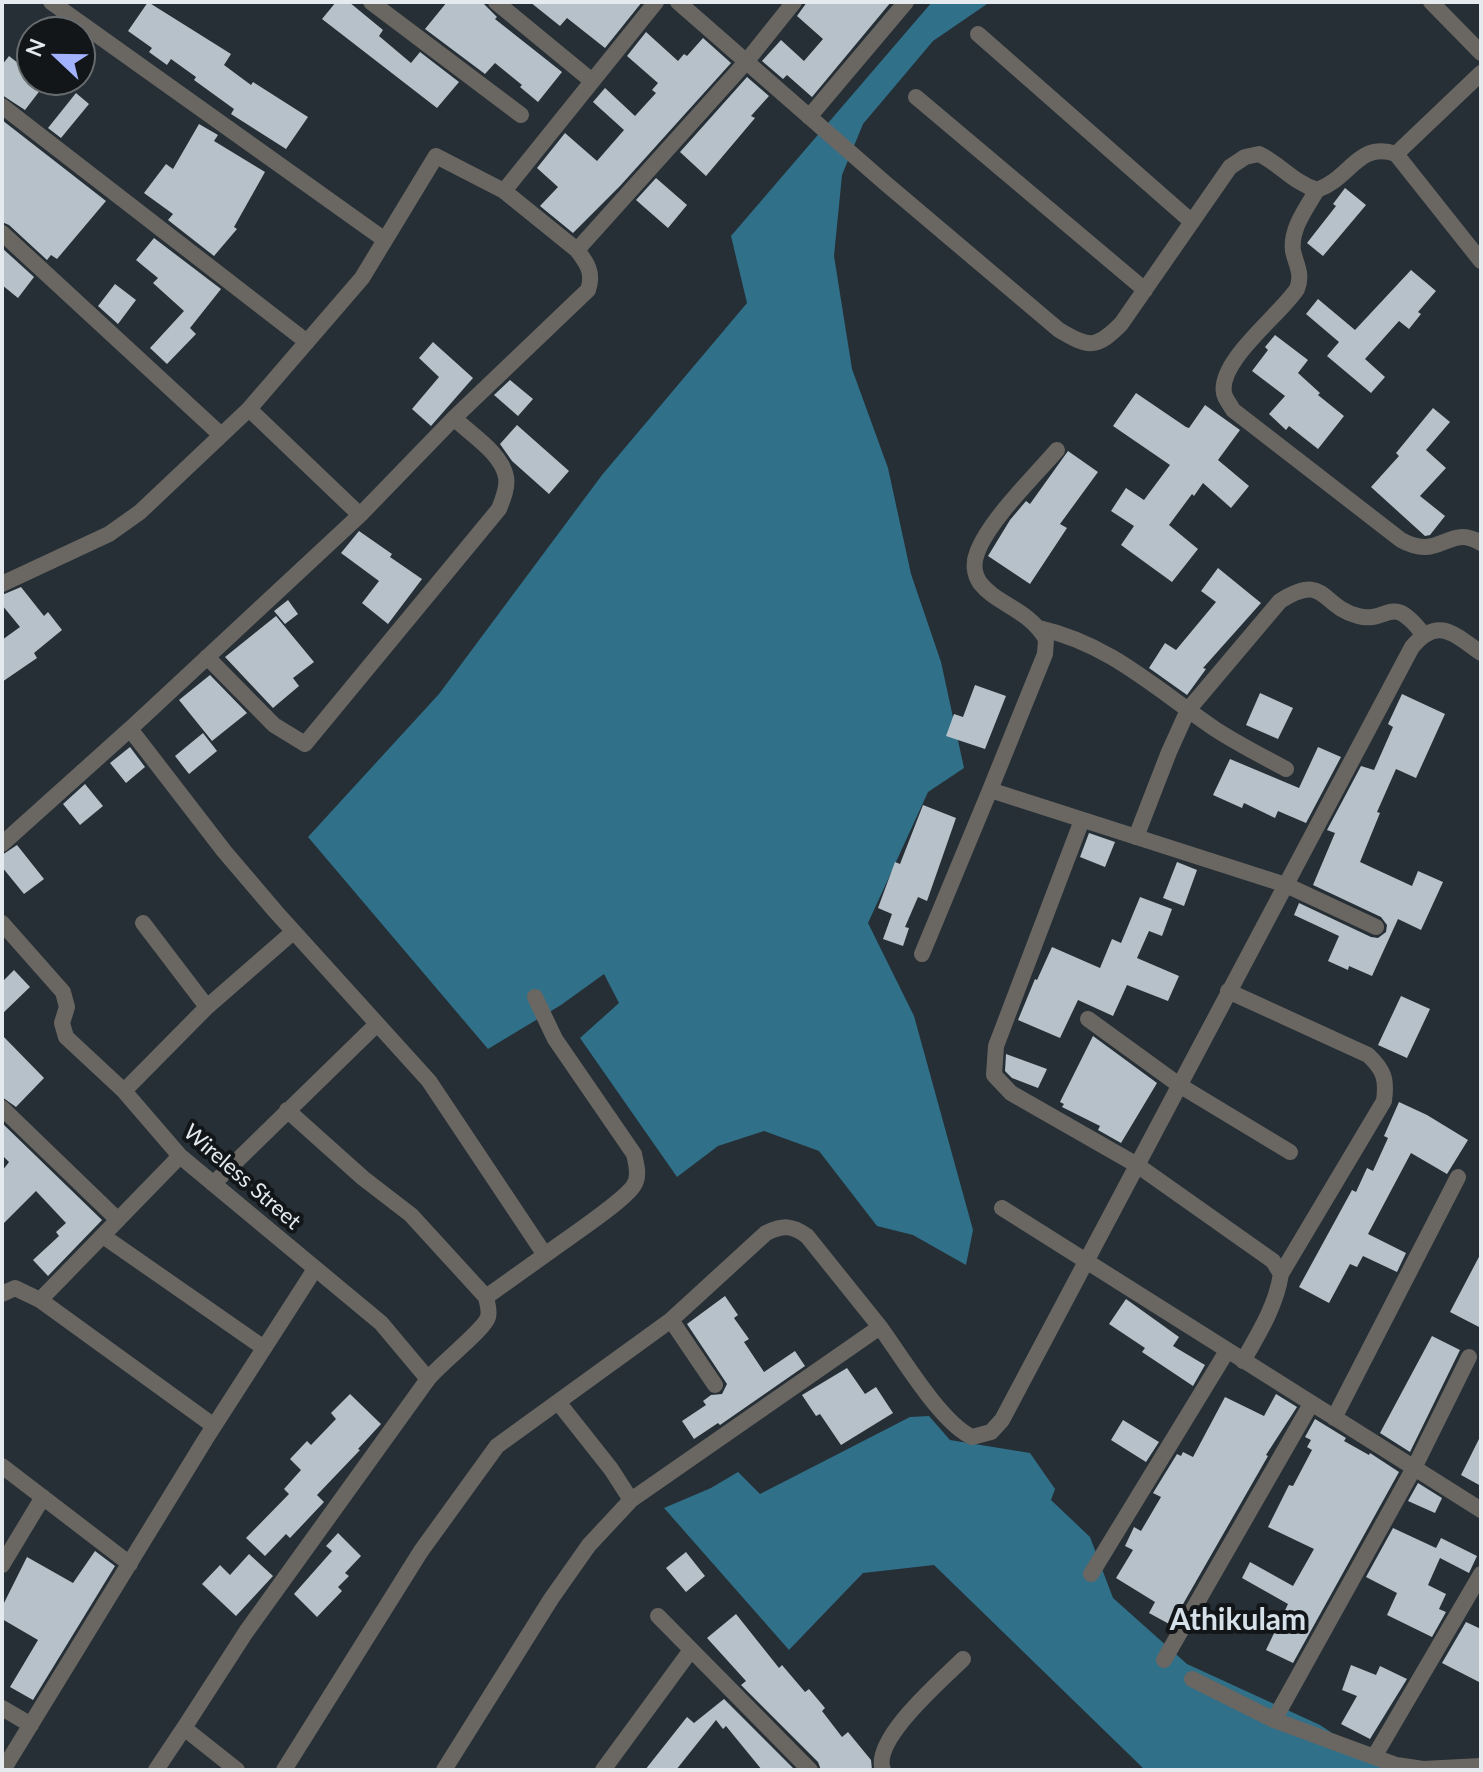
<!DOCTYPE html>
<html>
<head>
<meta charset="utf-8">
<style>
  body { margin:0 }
  #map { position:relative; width:1483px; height:1772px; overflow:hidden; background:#262f35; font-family:Lato,sans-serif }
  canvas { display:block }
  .frame { position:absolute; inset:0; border:4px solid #e4eaee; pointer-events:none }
  .north { position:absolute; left:16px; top:16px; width:80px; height:80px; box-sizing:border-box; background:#121619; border:2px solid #666b6e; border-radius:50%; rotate:292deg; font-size:22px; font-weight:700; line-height:32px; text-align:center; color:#e4eaee }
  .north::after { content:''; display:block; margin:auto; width:28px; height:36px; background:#a2b2fd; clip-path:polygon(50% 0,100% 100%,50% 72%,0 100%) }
</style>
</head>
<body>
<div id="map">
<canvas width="1483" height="1772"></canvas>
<div class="frame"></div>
<div class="north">N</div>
</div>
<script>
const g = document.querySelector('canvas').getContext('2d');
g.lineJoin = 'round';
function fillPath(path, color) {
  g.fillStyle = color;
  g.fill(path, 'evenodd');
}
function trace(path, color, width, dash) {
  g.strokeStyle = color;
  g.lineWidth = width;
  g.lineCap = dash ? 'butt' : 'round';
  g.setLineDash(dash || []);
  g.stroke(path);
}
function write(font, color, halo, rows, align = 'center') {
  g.font = font + ' Lato,sans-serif';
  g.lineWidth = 8;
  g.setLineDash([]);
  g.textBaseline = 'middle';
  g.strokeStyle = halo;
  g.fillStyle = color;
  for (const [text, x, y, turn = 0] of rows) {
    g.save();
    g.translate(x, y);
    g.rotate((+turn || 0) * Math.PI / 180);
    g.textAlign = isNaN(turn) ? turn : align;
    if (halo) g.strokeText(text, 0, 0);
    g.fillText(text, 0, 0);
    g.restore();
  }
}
const water = new Path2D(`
  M932,2H994L987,4L933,41L863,124L842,175L834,256L852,369L888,468L911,574L941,662L964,768L928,792L868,923L914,1016L973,1230L966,1265L913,1235L877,1226L819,1151L764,1131L718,1146L677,1177L580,1038L619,1003L604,974L561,1005L488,1049L308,837L439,694L602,475L747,303L731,236Z
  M929,1416L950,1440L1030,1453L1055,1489L1051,1500L1090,1537L1113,1598L1187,1664L1320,1725L1388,1770H1145L934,1565L863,1573L789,1650L664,1508L711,1488L738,1472L760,1494L910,1417Z`);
const building = new Path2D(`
  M148,2L231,54L224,65L251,85L253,82L308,117L286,149L231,114L234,109L194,80L196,77L171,59L167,65L149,52L152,48L128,31Z
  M336,2H349L383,30L379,36L411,63L420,52L459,82L437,108L322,19Z
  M447,2H482L497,17L495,19L562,72L538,102L520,87L522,85L495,63L485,74L425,29Z
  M530,2H642L605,48L567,18L560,26Z
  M807,2H891L812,97L787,75L783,79L762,61L781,40L804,61L823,39L797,16Z
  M646,32L678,61L684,54L687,56L703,38L731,63L620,186L573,233L540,206L558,187L537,168L565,133L597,161L624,130L593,102L605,88L635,116L656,93L652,90L658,83L627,56Z
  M9,56L32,74V80H48L25,110L2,95V65Z
  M747,77L769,96L751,116L755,118L706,176L680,152Z
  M76,93L89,104L61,138L48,128Z
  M2,120L106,201L57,259L51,255L47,260L9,225L2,222Z
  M199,124L218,135L214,141L265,172L234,227L237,229L214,256L168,220L173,214L144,193L166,164L173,169Z
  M656,178L687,205L668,228L636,200Z
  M1345,188L1366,205L1323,256L1307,243L1336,206L1333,204Z
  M154,238L221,289L190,328L196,334L167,364L150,348L184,311L153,283L158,278L136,260Z
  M2,248L34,277L18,298L2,285Z
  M1411,270L1436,291L1418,312L1421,314L1409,329L1399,321L1365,359L1385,377L1371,393L1327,356L1339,342L1306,314L1318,299L1355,330Z
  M115,284L136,300L118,324L98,306Z
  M1275,335L1308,360L1298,373L1320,393L1318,395L1344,416L1318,449L1289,426L1286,430L1269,414L1285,396L1252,371L1268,350L1265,347Z
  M433,342L473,378L431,426L412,409L439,377L419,358Z
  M510,380L533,399L518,416L494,395Z
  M1136,393L1186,427L1189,428L1205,405L1240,430L1218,460L1249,486L1231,508L1203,483L1194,496L1192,494L1169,525L1198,549L1172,582L1121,545L1134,526L1111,511L1126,488L1144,500L1170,465L1113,426Z
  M1433,408L1450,422L1426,450L1446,468L1420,496L1445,516L1430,535L1425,536L1371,487L1399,456L1396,453Z
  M517,425L569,471L549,494L512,461L500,444Z
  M1068,451L1098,472L1060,524L1067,528L1030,584L988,556L1010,520L1026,501L1030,504Z
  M359,531L392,554L390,557L422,579L388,624L362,603L379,581L341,553Z
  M1218,568L1261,603L1203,668L1206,669L1187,695L1149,668L1165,643L1176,650L1216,602L1201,591Z
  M21,587L44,616L48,612L62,630L34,653L37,658L2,682V640L20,627L2,605V595Z
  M288,600L298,614L285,624L274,611Z
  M276,616L314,662L293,678L299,686L273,708L225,657Z
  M210,675L247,713L212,741L179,700Z
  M975,685L1006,696L985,749L946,736L954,714L963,717Z
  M1260,693L1293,708L1278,739L1246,725Z
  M1402,694L1445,714L1416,778L1396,769L1377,812L1380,813L1360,862L1412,886L1418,871L1443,882L1421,930L1398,919L1372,976L1349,966L1348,970L1328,961L1339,936L1294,915L1299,903L1371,937L1378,938L1386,932L1387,925L1381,917L1313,885L1335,833L1327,830L1361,766L1374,770L1393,727L1388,724Z
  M203,733L217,751L189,774L175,756Z
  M130,747L145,767L126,783L110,763Z
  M1318,747L1341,757L1306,823L1278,811L1275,818L1244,803L1242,808L1213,795L1230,759L1299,788Z
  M85,784L103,806L80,825L63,804Z
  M923,805L956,818L927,901L918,897L905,927L909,928L903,946L883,939L892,914L878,908L895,862L900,864Z
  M1089,833L1115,842L1105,867L1080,857Z
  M17,845L44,879L24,894L2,867V855Z
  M1177,862L1197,870L1184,906L1163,898Z
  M1140,897L1172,909L1162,936L1149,931L1137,958L1179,976L1168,1001L1127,985L1113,1016L1078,1000L1060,1038L1018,1020L1035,979L1037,980L1052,947L1100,968L1112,939L1121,943Z
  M14,970L30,987L2,1014V982Z
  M1401,996L1430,1009L1407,1058L1378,1045Z
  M2,1035L44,1078L16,1107L2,1097Z
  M1093,1036L1157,1083L1121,1143L1098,1130L1100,1126L1062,1107L1064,1104L1060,1102Z
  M1006,1054L1047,1069L1038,1088L1012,1078L1005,1071Z
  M1399,1102L1427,1115L1468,1140L1447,1174L1411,1153L1368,1234L1406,1253L1397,1272L1363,1256L1357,1267L1350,1264L1329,1303L1299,1287L1352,1190L1356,1192L1367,1168L1373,1171L1388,1138L1384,1136Z
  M2,1123L102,1220L48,1276L33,1260L59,1236L56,1232L66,1223L36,1191L2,1225V1171L9,1162L2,1155Z
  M1481,1253V1328L1450,1312Z
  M725,1296L738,1315L734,1318L749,1339L744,1342L764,1372L795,1351L805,1366L720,1425L718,1423L694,1439L682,1421L706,1405L703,1401L711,1395L722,1394L727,1384L687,1324Z
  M1126,1299L1179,1337L1173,1346L1205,1365L1193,1386L1142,1352L1145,1348L1109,1324Z
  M1432,1336L1460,1350L1410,1452L1380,1433Z
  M847,1368L865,1394L876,1387L893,1413L841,1445L820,1414L816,1416L802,1395Z
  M350,1394L381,1424L358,1449L360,1450L317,1495L324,1502L290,1538L286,1534L265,1556L246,1538L289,1494L284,1489L301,1470L290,1459L307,1441L311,1445L336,1419L331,1413Z
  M1276,1394L1297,1407L1266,1455L1268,1456L1171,1625L1149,1613L1155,1602L1116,1578L1133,1550L1125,1546L1134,1527L1141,1531L1161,1497L1153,1493L1177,1454L1181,1456L1183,1452L1193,1457L1225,1397L1264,1416Z
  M1315,1419L1346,1438L1344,1441L1369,1455L1370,1453L1399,1472L1293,1663L1266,1650L1288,1604L1242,1578L1250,1562L1293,1586L1314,1549L1268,1527L1289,1485L1293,1486L1312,1450L1307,1447L1311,1440L1305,1437Z
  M1123,1420L1159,1442L1146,1462L1111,1440Z
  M1481,1435V1486L1461,1475Z
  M1418,1483L1442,1498L1435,1513L1408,1501Z
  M1393,1528L1436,1548L1441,1538L1477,1556L1469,1573L1440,1558L1428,1585L1446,1594L1439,1609L1446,1612L1432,1637L1387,1615L1397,1593L1366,1577Z
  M338,1533L361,1556L345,1573L349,1576L338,1587L342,1591L317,1617L294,1594L332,1551L326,1546Z
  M95,1551L115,1566L33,1700L10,1687L38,1640L2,1619V1607L27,1557L73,1583Z
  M686,1552L705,1576L686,1592L666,1568Z
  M249,1554L273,1576L236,1616L202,1584L220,1565L230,1575Z
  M736,1614L779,1668L782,1665L805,1692L809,1689L825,1708L822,1711L842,1737L848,1732L871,1760L872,1770H821L818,1762L741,1685L746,1681L707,1638Z
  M1466,1622L1481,1629V1683L1442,1663Z
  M1351,1665L1376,1675L1380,1666L1407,1679L1370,1739L1341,1724L1357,1696L1342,1690Z
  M724,1699L795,1770H762L726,1726L723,1729L716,1720L676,1770H645L687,1717L694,1723Z`);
const street = new Path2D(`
  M51,2L385,240
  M371,2L521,115
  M496,2L592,81
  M678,2L884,182L1059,330C1089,348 1096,349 1121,324L1230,167L1245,157L1259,154C1280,164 1294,183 1317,190C1351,178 1358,141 1396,154L1481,261
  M1431,2L1481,53
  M978,34L1192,222
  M916,97L1145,290
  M2,106L307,342
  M809,117L906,2
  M1396,154L1481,73
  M1317,190C1307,207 1290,229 1293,251C1296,265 1303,274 1297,289C1280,315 1218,361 1224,393C1225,399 1230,404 1233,410L1401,540C1441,562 1447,523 1481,543
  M504,191L656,2
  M2,233L221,435
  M454,418L588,290C594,273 587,263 577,250
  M2,584L109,534L140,512L249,409
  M1039,628C1110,644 1156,689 1215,729C1238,744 1262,756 1286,769
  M207,657L274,725L305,744L499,509C503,499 508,487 506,477C502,453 470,434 454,418L360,515L249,409L362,278L436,156L504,191L577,250L746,62L794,2
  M990,790L1045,654L1046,639C1027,608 997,605 980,583C974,574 973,563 977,553C989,520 1034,477 1057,450
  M1082,820L996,1046L994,1075L1011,1093L1137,1165L1273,1261L1281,1274C1276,1306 1259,1333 1243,1361
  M1136,837L1169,752L1188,710L1280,601C1326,572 1320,606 1358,616C1389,624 1390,591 1423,634
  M2,844L130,729
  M2,923L63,992L67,1007L62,1023L66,1037L124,1091
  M143,923L207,1007L124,1091L180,1156L381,1323L428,1379
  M922,954L990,790L1286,885L1376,927
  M1228,991L1368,1055C1384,1070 1387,1079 1384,1101L1281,1274
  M535,997L555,1039L634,1154C636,1163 640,1176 634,1185C625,1201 563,1241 545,1255
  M207,1007L293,932
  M1088,1019L1179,1085L1290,1152
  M2,1108L118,1220
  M287,1110L363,1178L411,1215L486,1297
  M213,1184L377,1024
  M1002,1208L1481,1510
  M103,1236L264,1348
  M2,1294L15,1288L40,1300L180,1156
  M40,1300L214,1426
  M671,1320L715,1385
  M558,1402L611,1469L631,1500
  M1334,1418L1458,1177
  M2,1466L130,1564
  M2,1565L43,1497
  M1091,1574L1227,1351
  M658,1616L810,1770
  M1164,1660L1311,1404
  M1192,1679L1274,1720L1396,1765L1423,1769L1481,1766
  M2,1708L31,1725
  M1274,1720L1414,1468L1469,1357
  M184,1728L246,1632L428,1379C440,1364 485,1329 488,1317C490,1310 487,1303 486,1297L545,1255L429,1081L276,912L224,851L130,729L360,515
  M1374,1757L1481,1574
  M3,1770L205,1440L315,1269
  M156,1770L184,1728L237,1770
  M284,1770L421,1551L497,1446L671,1320L766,1233C783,1225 792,1225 807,1236L880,1327
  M444,1770L551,1599L589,1545L631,1500L880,1327C902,1357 940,1422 972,1437L991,1432L1002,1420L1412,647C1438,616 1454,634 1481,653
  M603,1770L691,1650
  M883,1770C871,1740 942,1680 963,1659`);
const streetNames = [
  ["Wireless Street",242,1177,41]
];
const districtNames = [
  ["Athikulam",1238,1620]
];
fillPath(water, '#307089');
fillPath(building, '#b7c1c9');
trace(street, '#6a6763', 16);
write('22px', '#e4eaee', '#121619', streetNames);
write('bold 30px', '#d5e0e8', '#121619', districtNames);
</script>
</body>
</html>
